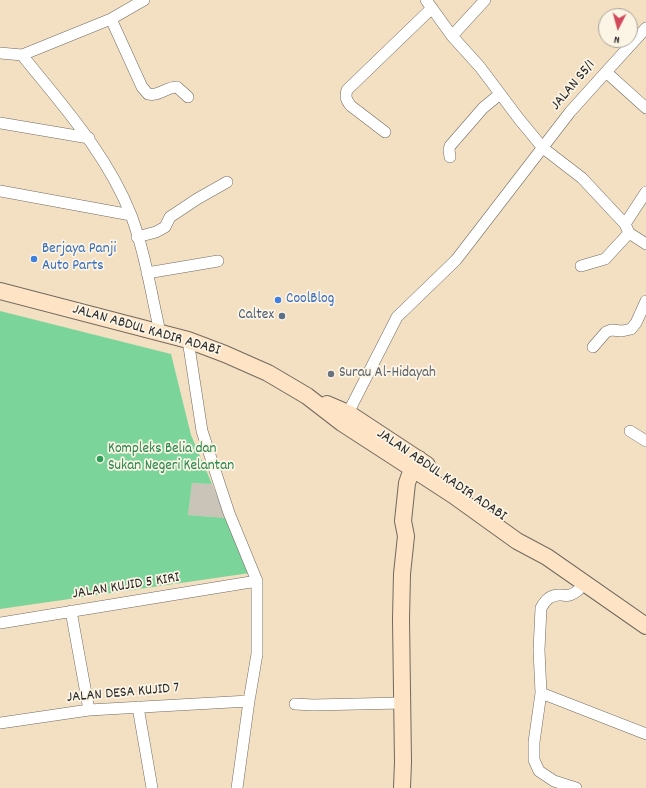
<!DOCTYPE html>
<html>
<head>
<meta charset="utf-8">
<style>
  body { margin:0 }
  #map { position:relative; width:646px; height:788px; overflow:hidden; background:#f3dfc1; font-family:Dekko,sans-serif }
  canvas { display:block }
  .north { position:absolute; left:598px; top:8px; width:40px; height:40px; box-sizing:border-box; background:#fcf5e5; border:1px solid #a8a49b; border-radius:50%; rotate:186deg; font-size:11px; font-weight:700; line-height:16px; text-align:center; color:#2b2b2b }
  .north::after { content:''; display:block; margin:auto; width:14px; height:18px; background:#d1495b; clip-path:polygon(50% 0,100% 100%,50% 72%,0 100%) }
</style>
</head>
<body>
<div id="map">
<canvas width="646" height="788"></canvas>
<div class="north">N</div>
</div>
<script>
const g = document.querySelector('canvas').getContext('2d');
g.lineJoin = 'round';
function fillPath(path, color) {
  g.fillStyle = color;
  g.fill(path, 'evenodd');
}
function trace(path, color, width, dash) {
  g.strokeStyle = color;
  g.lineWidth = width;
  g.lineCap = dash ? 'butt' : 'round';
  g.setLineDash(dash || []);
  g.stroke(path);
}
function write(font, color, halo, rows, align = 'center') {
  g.font = font + ' Dekko,sans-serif';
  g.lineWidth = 3.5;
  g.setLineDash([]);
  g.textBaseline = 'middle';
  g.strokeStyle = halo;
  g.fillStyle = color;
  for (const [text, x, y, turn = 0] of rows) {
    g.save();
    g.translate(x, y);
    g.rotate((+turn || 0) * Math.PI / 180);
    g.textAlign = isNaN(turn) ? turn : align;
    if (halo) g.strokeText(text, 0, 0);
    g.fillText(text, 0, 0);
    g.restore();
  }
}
const industrial = new Path2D(`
  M192,483L212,484L226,518L188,515Z`);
const green = new Path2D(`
  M0,311L171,354L191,435L212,484L192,483L188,515L226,518L250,573L0,609Z`);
const street = new Path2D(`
  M426,0L452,36L480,67L519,119L543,148L582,178L625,224L629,233L646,244
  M111,19L142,87L148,94C158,97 166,87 177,87L188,97
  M452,36L485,0
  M0,53L22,55L111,19L144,0
  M22,55C62,105 107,154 131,215C145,252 151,293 160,332
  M606,72L646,108
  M0,123L89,138
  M385,132L351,106C346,100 345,97 347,90L432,8
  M450,157L449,150L450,146L483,108L500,94
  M0,191L131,215
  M625,224L646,192
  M137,237L156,232L165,227L170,217L197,199L227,182
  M581,266L605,259L629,233
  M147,273L218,261
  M188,340L202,431L229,513L257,581V654L249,701L237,788
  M593,347L606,332L611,330L622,331L631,329L636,323L646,301
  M348,413L397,317L456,260L570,112L606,72L646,28
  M630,431L646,441
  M71,611L89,710
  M0,623L257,581
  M541,693L646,734
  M295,704L313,705L402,703
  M138,707L152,788
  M0,723L89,710L249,701
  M576,788L554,781L539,771L534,760V742L541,693L539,650L541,608C545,600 551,594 561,595C564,595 567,596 570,595C576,593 581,588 584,583`);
const secondary = new Path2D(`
  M0,291L188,340L225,354L268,373L307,396L342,423L453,495L517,541L547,557L646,626
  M327,404L348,413L427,465
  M402,788L403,762L401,619L402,574L406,536L403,521L407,483L412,469L419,459`);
const markers = [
  [34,259,4,"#3f7fe0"],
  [278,300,4,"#3f7fe0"],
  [282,316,4,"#5c6f8a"],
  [331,374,4,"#6b7280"],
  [100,459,4,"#2e9e5b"]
];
const streetNames = [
  ["JALAN S5/1",574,86,-50],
  ["JALAN ABDUL KADIR ADABI",146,331,16],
  ["JALAN ABDUL KADIR ADABI",441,476,34],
  ["JALAN KUJID 5 KIRI",126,587,-9],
  ["JALAN DESA KUJID 7",123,694,-5]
];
const shopNames = [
  ["Berjaya Panji",42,250],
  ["Auto Parts",42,267],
  ["CoolBlog",286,300]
];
const serviceNames = [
  ["Caltex",274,316]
];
const worshipNames = [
  ["Surau Al-Hidayah",339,374]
];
const leisureNames = [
  ["Kompleks Belia dan",108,450],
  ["Sukan Negeri Kelantan",108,467]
];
fillPath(industrial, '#c9c3b8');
fillPath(green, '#7bd499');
trace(street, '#716a60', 12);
trace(secondary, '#716a60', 18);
trace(street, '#fff', 11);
trace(secondary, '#fee4c5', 16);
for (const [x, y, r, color] of markers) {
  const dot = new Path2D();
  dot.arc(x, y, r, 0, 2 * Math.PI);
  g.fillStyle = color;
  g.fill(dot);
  trace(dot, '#fcf5e5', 1.5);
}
write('15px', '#2b2b2b', '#fcf5e5', streetNames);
write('15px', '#366cbe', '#fcf5e5', shopNames, 'left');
write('15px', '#4e5e75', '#fcf5e5', serviceNames, 'right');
write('15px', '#5b616d', '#fcf5e5', worshipNames, 'left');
write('15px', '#27864d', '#fcf5e5', leisureNames, 'left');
</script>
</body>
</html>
